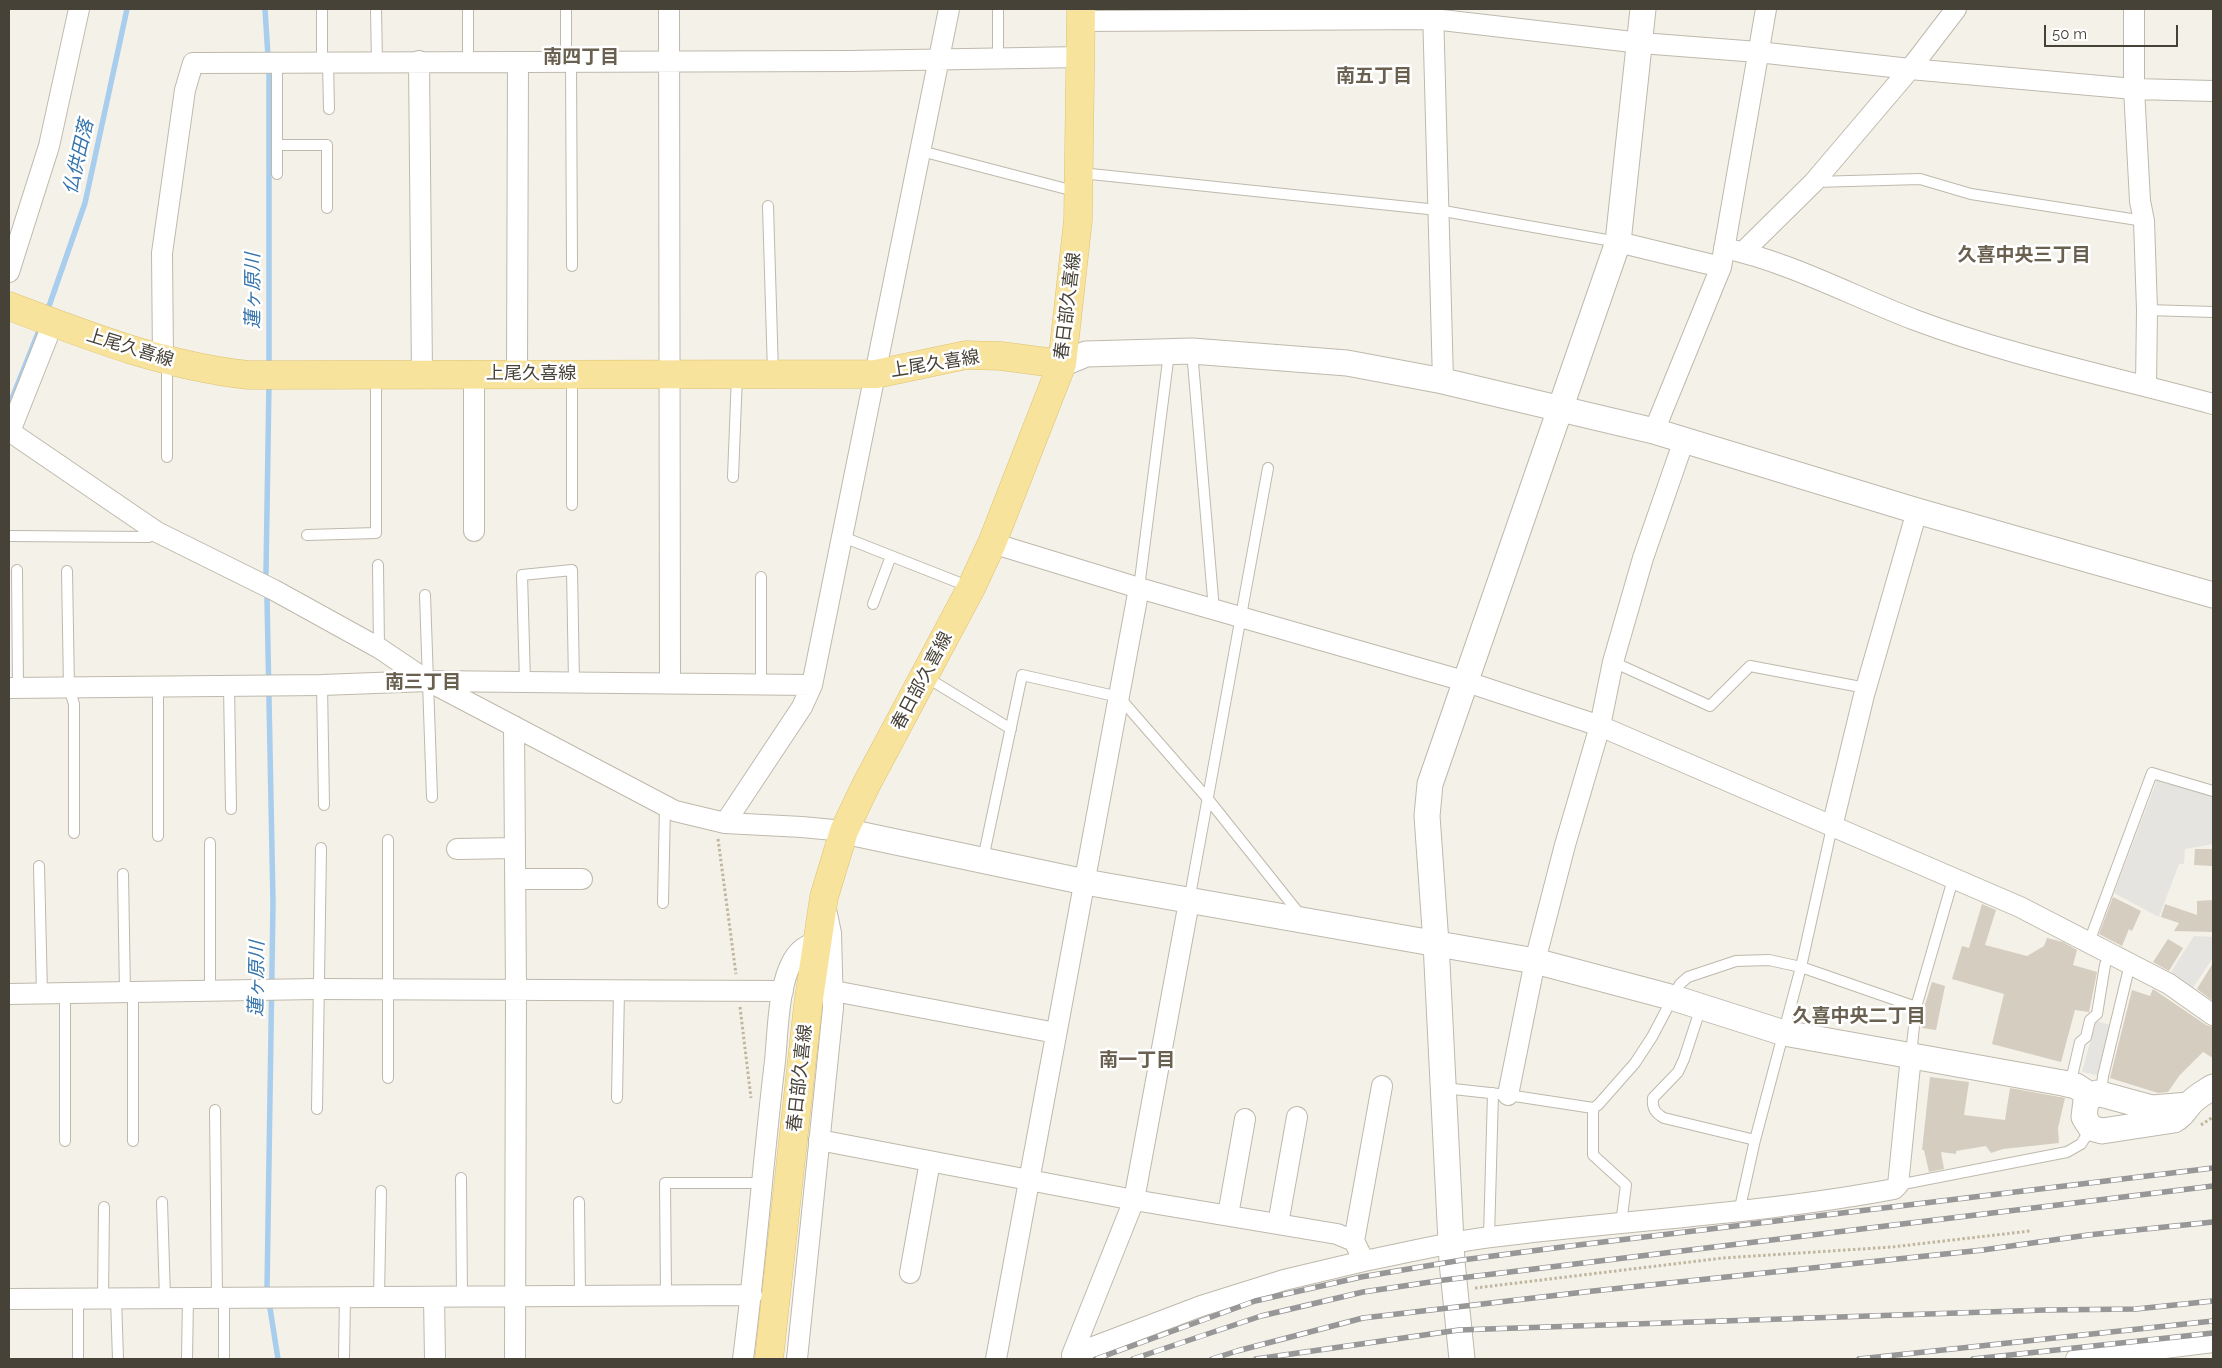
<!DOCTYPE html>
<html>
<head>
<meta charset="utf-8">
<style>
  body { margin:0 }
  #map { position:relative; width:2222px; height:1368px; overflow:hidden; background:#f4f1e9; font-family:Raleway,sans-serif }
  canvas { display:block }
  .frame { position:absolute; inset:0; border:10px solid #474238; pointer-events:none }
  .scale { position:absolute; left:2044px; top:25px; width:134px; height:22px; box-sizing:border-box; border:2px solid #474238; border-top:0; padding-left:6px; font-size:15px; line-height:18px; white-space:nowrap; color:#474238; -webkit-text-stroke:4px #fff; paint-order:stroke }
</style>
</head>
<body>
<div id="map">
<canvas width="2222" height="1368"></canvas>
<div class="frame"></div>
<div class="scale">50 m</div>
</div>
<script>
const g = document.querySelector('canvas').getContext('2d');
g.lineJoin = 'round';
function fillPath(path, color) {
  g.fillStyle = color;
  g.fill(path, 'evenodd');
}
function trace(path, color, width, dash) {
  g.strokeStyle = color;
  g.lineWidth = width;
  g.lineCap = dash ? 'butt' : 'round';
  g.setLineDash(dash || []);
  g.stroke(path);
}
function write(font, color, halo, rows, align = 'center') {
  g.font = font + ' Raleway,"Noto Sans JP",sans-serif';
  g.lineWidth = 5;
  g.setLineDash([]);
  g.textBaseline = 'middle';
  g.strokeStyle = halo;
  g.fillStyle = color;
  for (const [text, x, y, turn = 0] of rows) {
    g.save();
    g.translate(x, y);
    g.rotate((+turn || 0) * Math.PI / 180);
    g.textAlign = isNaN(turn) ? turn : align;
    if (halo) g.strokeText(text, 0, 0);
    g.fillText(text, 0, 0);
    g.restore();
  }
}
const parking = new Path2D(`
  M2157,780L2213,796V844L2185,849L2184,864H2179L2159,917L2114,893Z
  M2194,936L2213,937V958L2192,989L2169,975Z
  M2096,1021L2110,1025L2097,1075L2082,1072Z`);
const stream = new Path2D(`
  M265,9L269,73V369
  M48,309L85,203L127,9
  M9,406L38,333
  M266,573L269,383
  M267,598L273,903L267,1289L278,1359`);
const building = new Path2D(`
  M2195,849H2213L2212,866L2194,865Z
  M2113,897L2141,911L2132,931L2129,929L2122,946L2099,934Z
  M2213,900V932L2174,931L2179,923L2161,917L2165,904L2197,915V901Z
  M1982,904L1996,910L1985,945L2027,956L2044,946L2047,938L2063,942L2077,950L2073,965L2097,972L2089,1012L2075,1010L2061,1062L1992,1044L2004,994L1952,979L1962,946L1969,948Z
  M2168,939L2183,948L2169,971L2153,962Z
  M2213,963V1001L2197,989Z
  M1932,982L1945,986L1936,1030L1922,1028L1924,1020L1922,1019V1014Z
  M2153,989L2206,1025L2213,1027V1058L2203,1052L2179,1076L2168,1092L2158,1093L2110,1078L2132,990L2150,996Z
  M1930,1077L1969,1082L1964,1115L2005,1120L2010,1088L2065,1098L2058,1128L2059,1143L2003,1149L1991,1153L1986,1146L1956,1151V1154L1941,1152L1944,1169L1929,1172L1924,1150H1922Z`);
const path = new Path2D(`
  M718,839L736,974
  M740,1007L751,1098
  M2201,1125L2213,1117
  M1475,1288L1723,1258L1892,1247L2030,1231`);
const service = new Path2D(`
  M376,9L377,62
  M468,9V62
  M566,9V62
  M998,9V58
  M277,62V174
  M322,62V9
  M328,62L329,109
  M571,62L572,266
  M277,145H327V208
  M921,151L1078,192
  M1081,173L1438,210L1618,242
  M1815,182L1920,179L1971,194L2144,221
  M768,206L773,373
  M2147,310L2213,312
  M1192,351L1214,610
  M572,375V505
  M167,457V362
  M733,477L737,375
  M307,535L376,533V376
  M9,536L149,537
  M843,537L970,587
  M378,565L379,648
  M17,570L18,688
  M67,571L69,688L74,704V833
  M1139,588L1169,353
  M425,595L432,797
  M873,604L891,556
  M1613,662L1710,706L1750,666L1866,688
  M926,677L1011,729
  M525,682L522,575L572,570L574,682
  M761,684V577
  M322,685L324,805
  M229,686L231,809
  M158,836V686
  M983,859L1022,675L1119,697L1208,799L1302,917
  M39,866L42,994
  M123,874L125,993
  M1189,901L1268,468
  M663,903L665,806
  M2089,942L2152,773L2213,791
  M210,990V843
  M1701,1007L1684,1059L1678,1072L1653,1098C1652,1108 1655,1113 1664,1118L1755,1140
  M1911,1055L1916,1007L1954,876
  M388,1078V840
  M2070,1085L2080,1042L2086,1037L2090,1020L2097,1014L2105,965L2110,954
  M1444,1088L1508,1095L1593,1108L1598,1105L1635,1063L1652,1037L1680,984L1688,977L1736,961L1769,960L1801,967L1916,1007
  M2101,1094L2103,1076L2130,964
  M617,1098L619,990
  M1593,1108V1155L1626,1185L1621,1224
  M317,1109L321,848
  M215,1110L217,1298
  M65,1141V994
  M133,1141V994
  M461,1178L462,1297
  M1898,1185L2067,1152L2081,1144L2091,1128
  M162,1202L165,1298
  M579,1202L580,1296
  M1739,1212L1755,1140L1801,967L1832,827
  M1489,1237L1493,1093
  M666,1296L665,1183H762
  M379,1297L381,1191
  M78,1298V1359
  M103,1298L104,1207
  M116,1298L118,1359
  M224,1298V1359
  M187,1359L188,1298
  M344,1359L345,1297`);
const minor = new Path2D(`
  M669,9L670,682
  M1433,9L1443,381
  M2134,9V89L2140,201L2144,221L2147,310L2146,386
  M1081,21L1433,19L1641,43L1758,52L1910,69L2134,89L2213,91
  M419,61L422,375
  M1618,242L1721,267
  M1724,248C1790,262 1852,296 1915,320C2011,356 2114,377 2213,404
  M1743,252L1814,182L1910,69L1956,9
  M9,272L49,146L79,9
  M163,360L162,253L185,90L193,63L850,61L1082,57
  M517,374L518,62
  M9,431L157,532L274,590L379,648L428,681L675,811L725,823L802,827L844,831
  M1654,431L1721,267L1766,9
  M9,434L53,323
  M474,531V375
  M992,543L1139,588L1464,681L1600,726L2020,907L2169,984L2213,1015
  M9,688L322,685L428,681L812,685
  M514,726L516,990L515,1359
  M725,823L802,707L812,685L949,9
  M1832,827L1864,695L1917,511
  M457,849L515,848
  M515,879H582
  M1189,902L1134,1200L1072,1355L1201,1306L1284,1280L1364,1261
  M834,991L1056,1033
  M9,994L317,989L783,991
  M1508,1095L1535,961L1565,845L1600,726L1613,662L1643,558L1684,440
  M819,1140L1134,1200L1337,1234L1354,1241L1364,1261C1406,1253 1448,1242 1491,1237C1625,1220 1761,1214 1894,1189L1898,1185L1911,1056
  M1228,1215L1245,1119
  M1278,1224L1297,1117
  M1354,1241L1382,1086
  M910,1273L930,1161
  M434,1297L435,1359
  M9,1299L752,1295
  M743,1359C756,1260 763,1160 775,1061C778,1031 778,986 793,960C799,950 805,946 816,942
  M797,1359L833,1008L831,933L827,914
  M996,1359L1139,588
  M2076,1359L2213,1342`);
const tertiary = new Path2D(`
  M1062,364L1086,354L1192,351L1347,363L1443,381L1654,431L1917,511L2213,595
  M844,831L1085,882L1535,961L1674,998L1784,1033L2063,1083L2076,1086L2091,1096
  M2189,1105L2152,1108L2097,1093L2086,1101L2084,1117L2091,1128L2102,1131L2174,1120C2183,1115 2183,1112 2189,1105C2195,1097 2205,1092 2213,1087
  M1462,1359L1452,1262L1436,943L1427,816L1430,784L1618,242L1643,9`);
const primary = new Path2D(`
  M9,306C88,336 165,366 249,375L876,374L966,355L1001,356L1062,364
  M769,1359L808,1005L824,897L844,831L866,785L971,588L992,543L1062,364L1078,220L1081,9`);
const rail = new Path2D(`
  M1096,1359L1255,1301L1361,1277L1462,1260L1570,1246L2213,1168
  M1133,1359L1261,1316L1363,1292L1444,1280L2213,1186
  M1212,1359L1237,1351L1363,1318L1593,1291L1983,1250L2088,1235L2213,1222
  M1256,1359L1459,1330L2045,1310L2136,1309L2213,1301
  M1859,1359L2213,1321
  M1973,1359L2213,1333`);
const streetNames = [
  ["春日部久喜線",1068,306,-83],
  ["上尾久喜線",130,348,17],
  ["上尾久喜線",935,364,-9],
  ["上尾久喜線",531,374],
  ["春日部久喜線",922,681,-62],
  ["春日部久喜線",800,1078,-84]
];
const neighbourhoodNames = [
  ["南四丁目",581,57],
  ["南五丁目",1374,76],
  ["久喜中央三丁目",2024,255],
  ["南三丁目",423,682],
  ["久喜中央二丁目",1859,1016],
  ["南一丁目",1137,1060]
];
const waterNames = [
  ["仏供田落",79,157,-77],
  ["蓮ヶ原川",253,291,-90],
  ["蓮ヶ原川",257,979,-89]
];
fillPath(parking, '#e5e4e0');
trace(stream, '#a9cded', 5.5);
fillPath(building, '#d5cdbf');
trace(service, '#bfb9ac', 12);
trace(minor, '#bfb9ac', 22);
trace(tertiary, '#bfb9ac', 27);
trace(primary, '#ddc26e', 29);
trace(path, '#c0b69e', 3, [2.5, 2.5]);
trace(service, '#fff', 10);
trace(minor, '#fff', 20);
trace(tertiary, '#fff', 25);
trace(primary, '#f8e39d', 28);
trace(rail, '#979797', 5.5);
trace(rail, '#fff', 4, [11]);
write('18px', '#474238', '#fff', streetNames);
write('bold 19px', '#696050', '#fff', neighbourhoodNames);
write('italic 19px', '#3675ad', '#fff', waterNames);
</script>
</body>
</html>
